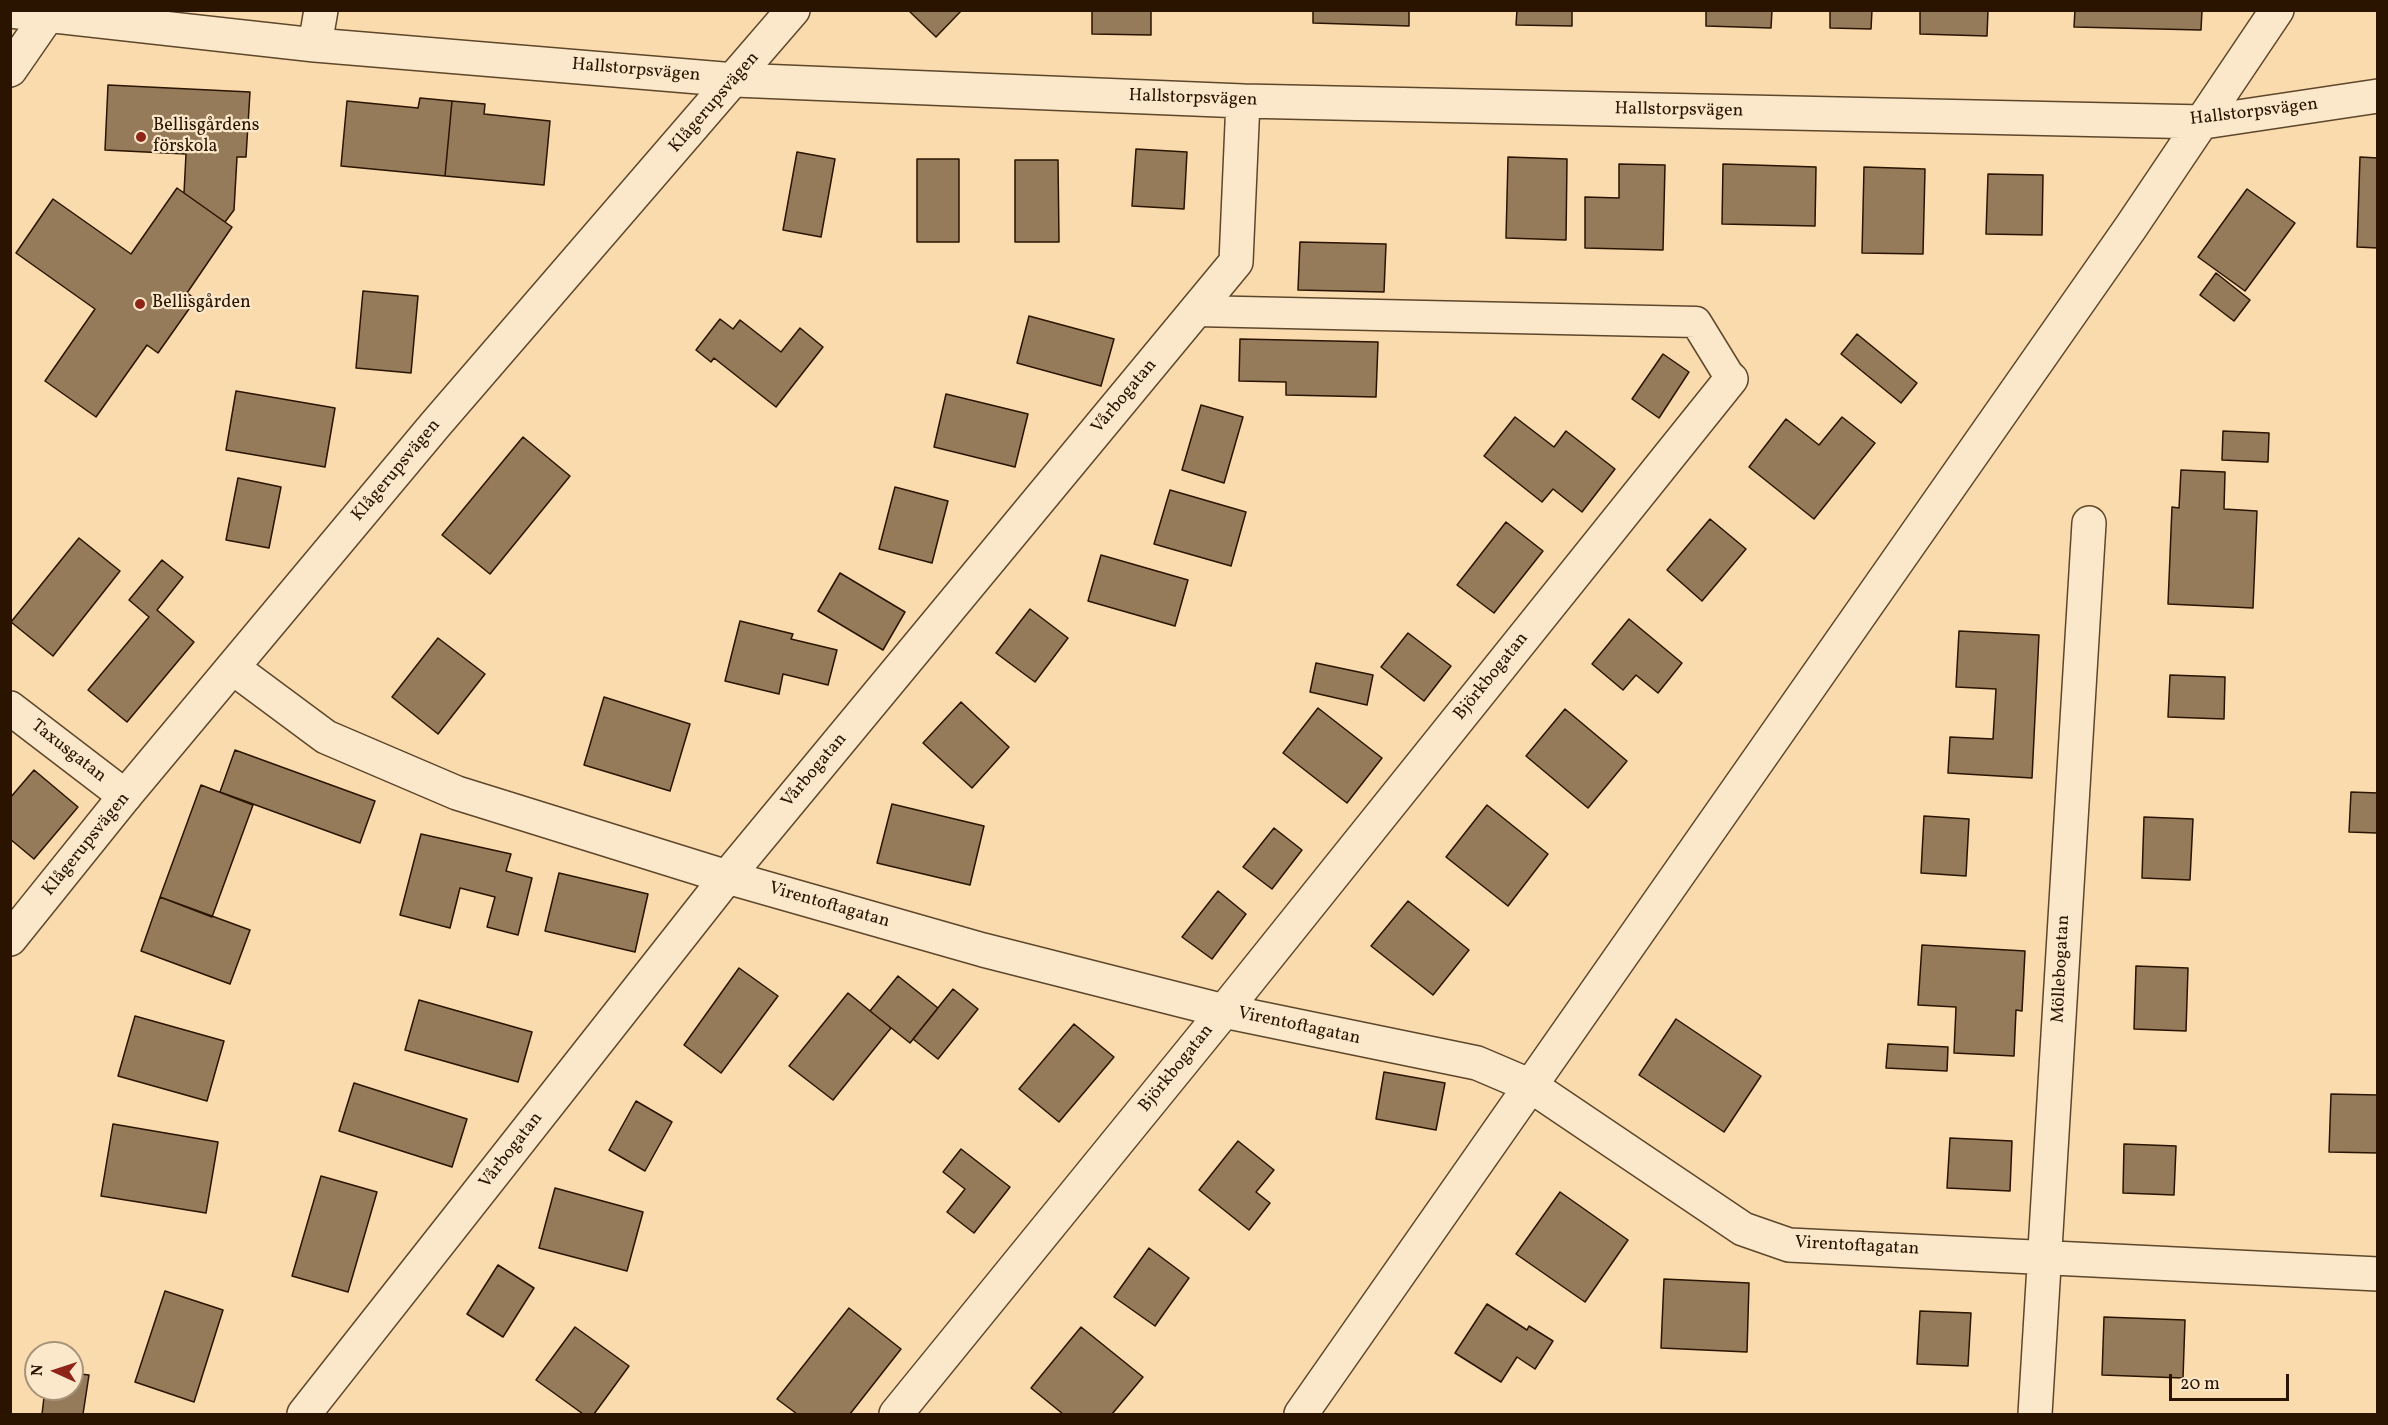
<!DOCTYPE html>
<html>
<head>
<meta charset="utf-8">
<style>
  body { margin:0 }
  #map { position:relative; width:2388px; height:1425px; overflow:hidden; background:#f9dbad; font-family:Vollkorn,serif }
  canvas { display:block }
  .frame { position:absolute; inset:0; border:12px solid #2a1400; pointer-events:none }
  .north { position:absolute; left:24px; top:1341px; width:60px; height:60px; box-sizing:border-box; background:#fbe8ca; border:2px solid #a79379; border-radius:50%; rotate:273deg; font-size:16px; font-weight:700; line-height:24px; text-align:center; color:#2a1400 }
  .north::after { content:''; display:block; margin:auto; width:21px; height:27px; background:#8f2418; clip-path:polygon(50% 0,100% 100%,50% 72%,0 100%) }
  .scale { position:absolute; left:2169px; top:1374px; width:120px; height:27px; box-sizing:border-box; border:3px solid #2a1400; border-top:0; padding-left:8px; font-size:18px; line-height:21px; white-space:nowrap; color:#2a1400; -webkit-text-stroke:4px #fbe8ca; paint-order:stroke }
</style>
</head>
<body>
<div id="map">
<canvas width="2388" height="1425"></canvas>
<div class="frame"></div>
<div class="north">N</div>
<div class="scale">20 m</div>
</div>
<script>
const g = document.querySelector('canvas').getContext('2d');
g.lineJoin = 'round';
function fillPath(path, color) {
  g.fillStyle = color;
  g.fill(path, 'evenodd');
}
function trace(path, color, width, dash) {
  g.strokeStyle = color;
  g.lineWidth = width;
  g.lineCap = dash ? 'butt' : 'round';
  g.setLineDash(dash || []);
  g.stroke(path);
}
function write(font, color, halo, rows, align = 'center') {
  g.font = font + ' Vollkorn,serif';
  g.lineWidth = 4.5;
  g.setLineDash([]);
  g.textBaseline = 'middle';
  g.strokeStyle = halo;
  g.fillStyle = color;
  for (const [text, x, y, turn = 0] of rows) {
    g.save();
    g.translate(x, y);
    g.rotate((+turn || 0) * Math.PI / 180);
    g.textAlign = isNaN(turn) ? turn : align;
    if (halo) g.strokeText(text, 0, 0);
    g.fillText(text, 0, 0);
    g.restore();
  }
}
const building = new Path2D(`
  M908,10H962L936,37Z
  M1092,10H1151V35L1092,34Z
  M1313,10H1409V26L1313,23Z
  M1517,10H1572V26L1516,25Z
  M1706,10H1772L1771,28L1706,26Z
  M1830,10H1872L1871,29L1830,28Z
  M1920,10H1988L1987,36L1920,34Z
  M2075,10H2202L2201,30L2074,27Z
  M108,85L250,92L246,157H237L234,210L225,222L184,193L186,154L105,150Z
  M420,98L452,101L445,176L341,166L347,101L418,108Z
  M452,101L485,104L484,114L550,121L544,185L445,176Z
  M1136,149L1187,152L1184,209L1132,206Z
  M797,152L835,159L821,237L783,230Z
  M1508,157L1567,159L1566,240L1506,238Z
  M2360,157L2378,158V248L2357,247Z
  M917,159H959V242H917Z
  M1015,160H1058L1059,242H1015Z
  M1619,164L1665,165L1663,250L1585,248V197L1619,198Z
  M1723,164L1816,167L1815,226L1722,224Z
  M1864,167L1925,169L1923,254L1862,253Z
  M1988,174L2043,175L2042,235L1986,234Z
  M177,188L232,227L187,293L196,299L158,353L147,345L96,417L45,381L95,309L16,253L53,199L131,254Z
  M2247,189L2295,223L2245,291L2198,257Z
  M1300,242L1386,244L1384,292L1298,290Z
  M2216,273L2250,300L2234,321L2200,295Z
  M363,291L418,296L411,373L356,368Z
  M1029,316L1114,339L1101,386L1017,363Z
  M720,319L733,329L740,320L781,352L800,328L823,347L776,407L714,358L711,362L696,350Z
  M1857,334L1917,383L1901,403L1841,354Z
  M1240,339L1378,342L1376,397L1286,395V382L1239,381Z
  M1663,354L1689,372L1659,418L1632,399Z
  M236,391L335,408L325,467L226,450Z
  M946,394L1028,414L1015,467L934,447Z
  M1201,405L1243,417L1224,483L1182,470Z
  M1515,417L1554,447L1566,431L1615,469L1582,512L1553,489L1542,502L1484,456Z
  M1842,417L1875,443L1814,519L1749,467L1786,419L1819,445Z
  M2223,431L2269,433L2268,462L2222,460Z
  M523,437L570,476L490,574L442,535Z
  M2181,470L2225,472L2224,509L2257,511L2253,608L2168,604L2172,507L2179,508Z
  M238,478L281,487L269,548L226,540Z
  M895,487L948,501L932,563L879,549Z
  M1170,490L1246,512L1231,566L1154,544Z
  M1710,519L1746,549L1702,601L1667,570Z
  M1506,522L1543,551L1494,613L1457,585Z
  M79,538L120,571L53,656L11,622Z
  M1101,555L1188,580L1175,626L1088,601Z
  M162,560L183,577L157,610L194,642L127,722L88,690L149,617L129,600Z
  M840,573L905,612L883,650L818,611Z
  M1030,609L1068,638L1035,682L996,653Z
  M1629,619L1682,663L1658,693L1636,675L1623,690L1592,664Z
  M740,621L793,634L791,639L837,650L828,685L783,674L779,694L725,681Z
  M1959,631L2039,635L2032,778L1948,773L1950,737L1993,739L1996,689L1956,687Z
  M1408,633L1451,666L1424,701L1381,667Z
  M438,638L485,674L438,734L392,697Z
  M1316,663L1373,675L1367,705L1310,692Z
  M2170,675L2225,677L2224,719L2168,717Z
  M604,697L690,724L670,791L584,765Z
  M961,702L1009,747L972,788L923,743Z
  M1318,708L1382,758L1347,803L1283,753Z
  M1565,709L1627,761L1588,808L1526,756Z
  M235,750L375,801L360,843L220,792Z
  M34,770L78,807L34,859L10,839V798Z
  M201,785L253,805L212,917L160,897Z
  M2351,792L2378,793L2377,833L2349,832Z
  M892,804L984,826L970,885L877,863Z
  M1487,805L1548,854L1508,906L1446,857Z
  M1924,816L1969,819L1966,876L1921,873Z
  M2144,817L2193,819L2190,880L2142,878Z
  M1274,828L1302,850L1272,889L1243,867Z
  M421,834L511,854L506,871L532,878L518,935L487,927L495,897L460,888L450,928L400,915Z
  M559,873L648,894L635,952L545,931Z
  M1218,891L1246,914L1212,959L1182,937Z
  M160,897L250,930L230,984L141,951Z
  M1408,901L1469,950L1433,995L1371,946Z
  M1922,945L2025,951L2022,1011L2016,1010L2014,1056L1954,1053L1956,1007L1918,1005Z
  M2136,966L2188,968L2186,1031L2134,1029Z
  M739,968L778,996L721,1073L684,1045Z
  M898,976L938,1008L910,1043L870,1011Z
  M953,989L978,1009L938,1059L913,1039Z
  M848,993L891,1028L833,1100L789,1066Z
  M419,1000L532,1032L518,1082L405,1050Z
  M135,1016L224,1041L207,1101L118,1076Z
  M1676,1019L1761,1076L1724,1132L1639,1075Z
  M1074,1024L1114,1057L1059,1122L1019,1089Z
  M1888,1044L1948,1047L1947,1071L1886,1068Z
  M1384,1072L1445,1083L1436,1130L1376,1119Z
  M354,1083L467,1119L452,1167L339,1131Z
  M2331,1094L2378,1095V1153L2329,1152Z
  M636,1101L672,1122L645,1171L609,1150Z
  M113,1124L218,1142L206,1213L101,1196Z
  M1950,1138L2012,1141L2010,1191L1947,1188Z
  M1238,1141L1274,1170L1256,1192L1270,1203L1249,1230L1199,1190Z
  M2124,1144L2176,1146L2174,1195L2123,1193Z
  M961,1149L1010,1187L974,1233L947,1212L965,1189L943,1172Z
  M321,1176L377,1192L348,1292L292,1276Z
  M555,1188L643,1212L627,1271L539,1248Z
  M1560,1192L1628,1240L1585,1302L1516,1254Z
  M1149,1248L1189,1278L1155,1326L1114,1297Z
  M498,1265L534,1288L503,1337L467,1314Z
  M1664,1279L1749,1283L1747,1352L1661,1348Z
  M165,1291L223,1310L194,1402L135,1382Z
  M1487,1304L1527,1330L1529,1326L1553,1341L1535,1369L1517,1357L1501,1382L1455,1353Z
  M849,1308L901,1349L850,1414H797L777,1399Z
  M1920,1311L1971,1313L1968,1366L1917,1364Z
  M2104,1317L2185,1320L2183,1378L2102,1375Z
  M575,1327L629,1366L594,1414H583L536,1380Z
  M1081,1327L1143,1377L1112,1414H1063L1031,1388Z
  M72,1373L89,1375L83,1414H42L45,1389H72Z`);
const pedestrian = new Path2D(`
  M1196,311L1696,322L1731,379`);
const minor = new Path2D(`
  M10,11L315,45L735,80L1243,101L2204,122L2378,96
  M315,45L321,10
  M10,70L48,15
  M233,668L326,737L457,793L727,877L983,950L1224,1011L1477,1063L1531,1086L1743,1229L1789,1245L2378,1274
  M10,708L125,796
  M304,1414L727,877L1236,262L1243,101
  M896,1414L1224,1011L1731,379
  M1301,1414L2131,227L2277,10
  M2035,1414L2089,523`);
const tertiary = new Path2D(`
  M10,939L125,796L435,425L793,10`);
const markers = [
  [141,137,6,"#8f2418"],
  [140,304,6,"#8f2418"]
];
const streetNames = [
  ["Hallstorpsvägen",636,71,5],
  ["Hallstorpsvägen",1193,99,2],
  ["Klågerupsvägen",715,103,-49],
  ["Hallstorpsvägen",1679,111,1],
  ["Hallstorpsvägen",2254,113,-7],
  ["Vårbogatan",1125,397,-50],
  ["Klågerupsvägen",397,471,-50],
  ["Björkbogatan",1492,677,-51],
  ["Taxusgatan",68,752,38],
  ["Vårbogatan",815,771,-50],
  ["Klågerupsvägen",87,845,-51],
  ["Virentoftagatan",829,906,16],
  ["Möllebogatan",2062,969,-87],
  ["Virentoftagatan",1299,1027,12],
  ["Björkbogatan",1177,1069,-51],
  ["Vårbogatan",512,1151,-52],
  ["Virentoftagatan",1857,1247,3]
];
const poiNames = [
  ["Bellisgårdens",153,127],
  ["förskola",153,148],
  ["Bellisgården",152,304]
];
fillPath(building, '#967b5a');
trace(building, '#2a1400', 1.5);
trace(pedestrian, '#5e462b', 33);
trace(minor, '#5e462b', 36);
trace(tertiary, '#5e462b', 36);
trace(pedestrian, '#fbe8ca', 30);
trace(minor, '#fbe8ca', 33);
trace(tertiary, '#fbe8ca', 33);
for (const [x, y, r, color] of markers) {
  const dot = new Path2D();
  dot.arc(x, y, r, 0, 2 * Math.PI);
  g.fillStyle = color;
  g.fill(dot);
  trace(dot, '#fbe8ca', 2);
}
write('18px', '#2a1400', '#fbe8ca', streetNames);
write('18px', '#2a1400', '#fbe8ca', poiNames, 'left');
</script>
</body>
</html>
